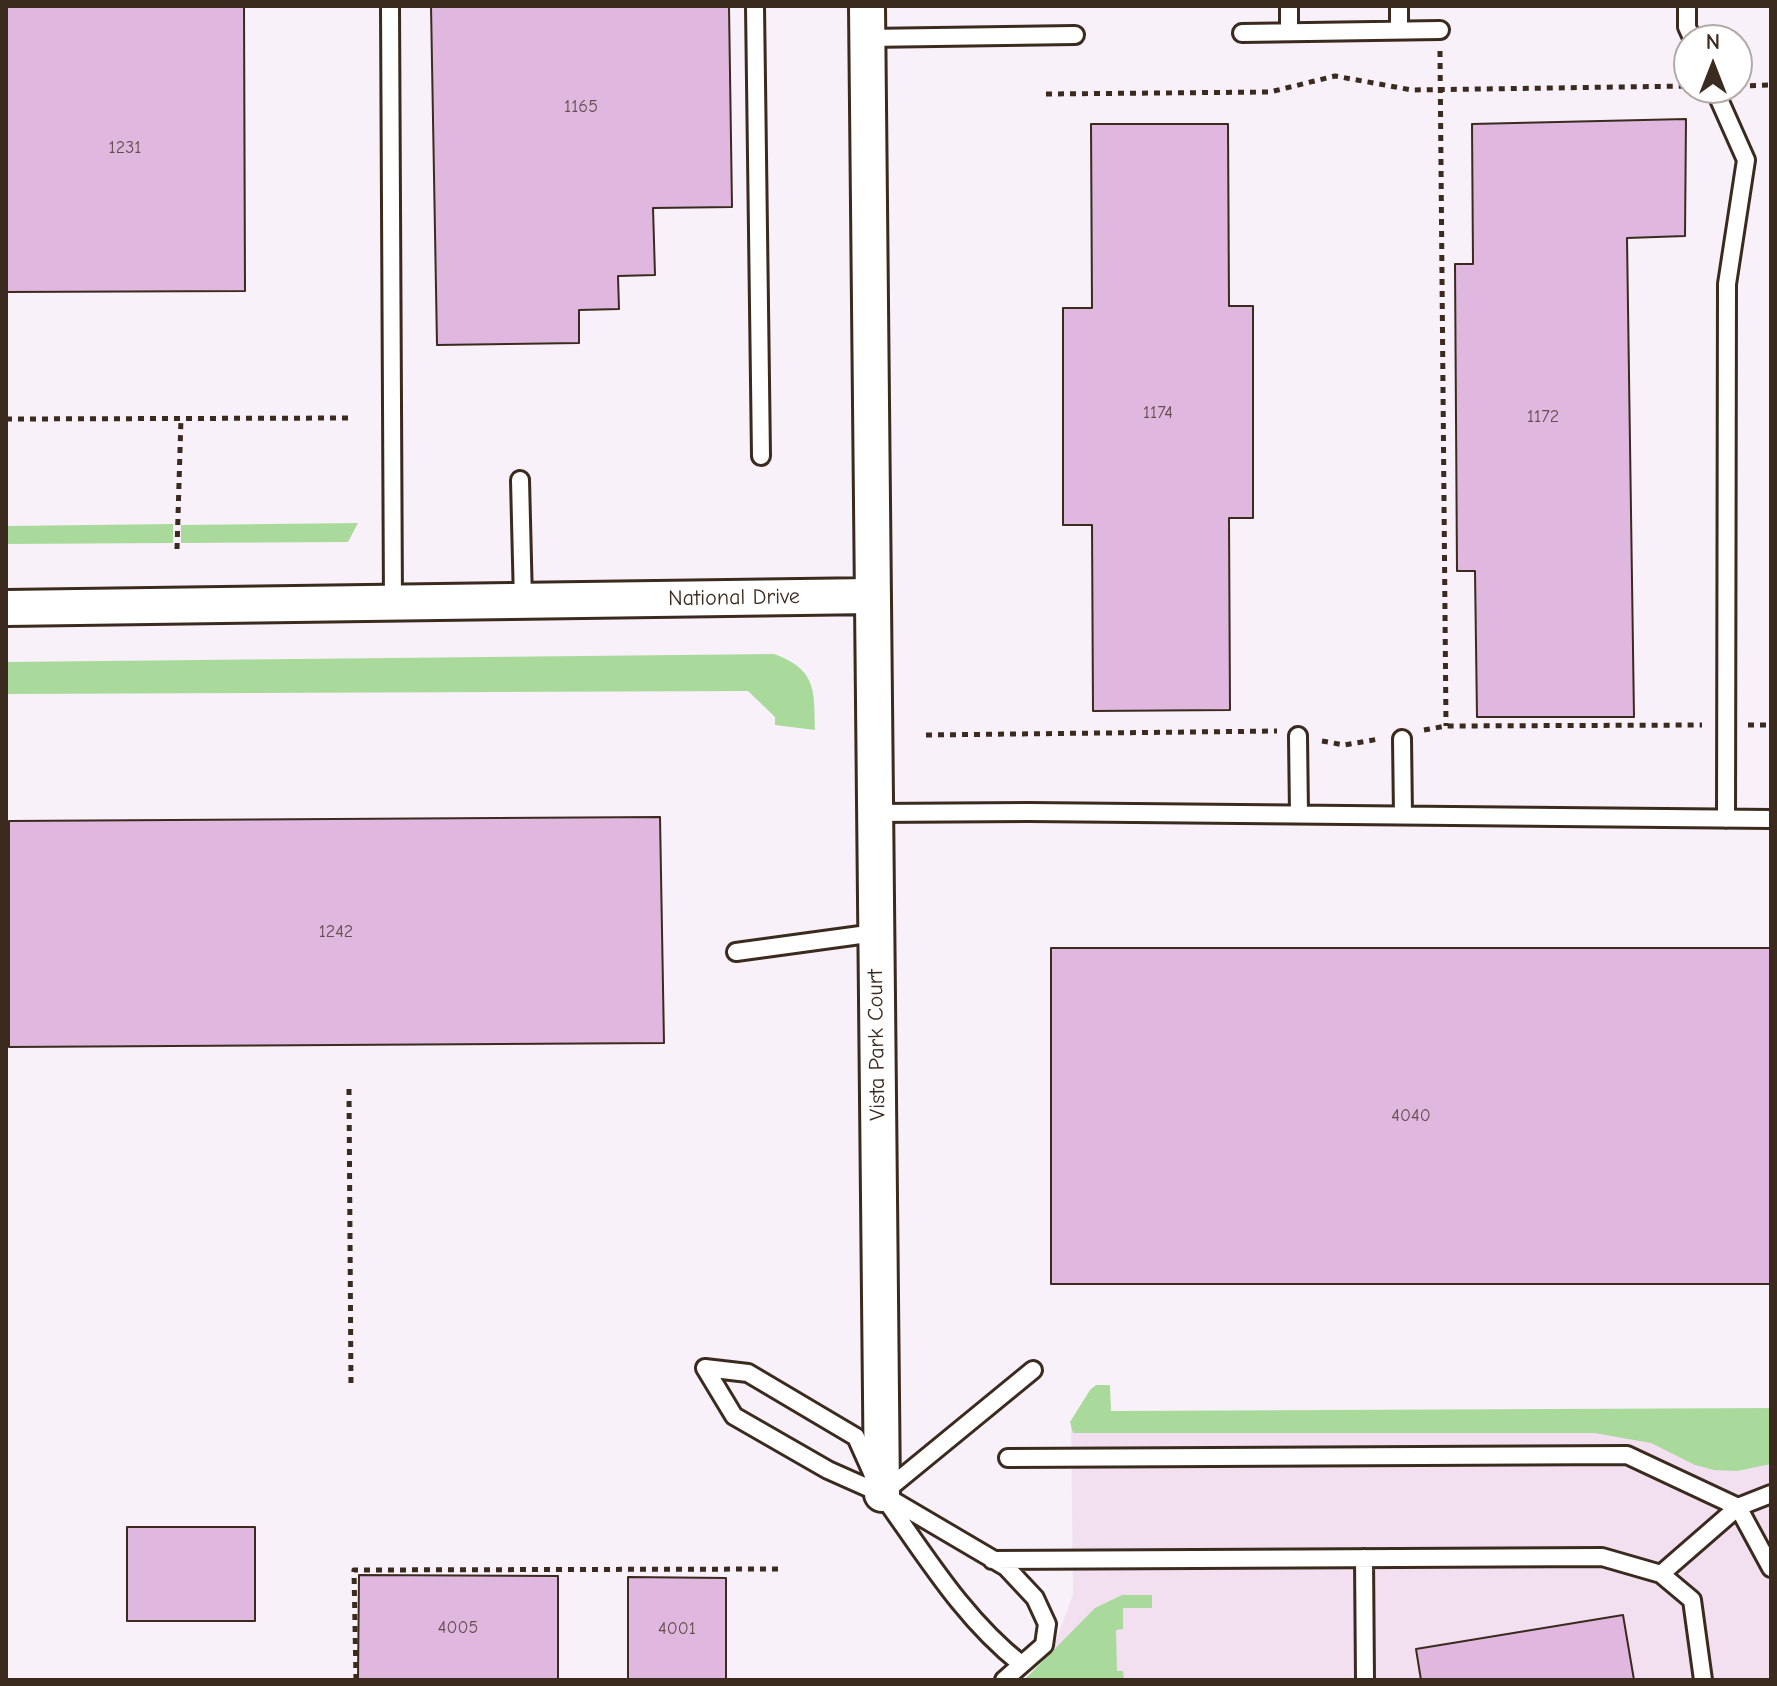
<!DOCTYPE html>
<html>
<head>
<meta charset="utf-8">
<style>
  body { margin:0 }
  #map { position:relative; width:1777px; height:1686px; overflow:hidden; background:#f9f1f9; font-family:"Comic Neue",sans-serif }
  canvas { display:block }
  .frame { position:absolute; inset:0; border:8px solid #3b2a1e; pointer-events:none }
  .north { position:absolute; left:1673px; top:24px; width:80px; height:80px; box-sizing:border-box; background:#fff; border:2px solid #b1aaa5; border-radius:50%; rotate:0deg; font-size:22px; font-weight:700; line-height:32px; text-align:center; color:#3b2a1e }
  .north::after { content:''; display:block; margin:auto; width:28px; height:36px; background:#3b2a1e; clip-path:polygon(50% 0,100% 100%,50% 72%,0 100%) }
</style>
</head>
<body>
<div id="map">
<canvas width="1777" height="1686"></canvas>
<div class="frame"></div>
<div class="north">N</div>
</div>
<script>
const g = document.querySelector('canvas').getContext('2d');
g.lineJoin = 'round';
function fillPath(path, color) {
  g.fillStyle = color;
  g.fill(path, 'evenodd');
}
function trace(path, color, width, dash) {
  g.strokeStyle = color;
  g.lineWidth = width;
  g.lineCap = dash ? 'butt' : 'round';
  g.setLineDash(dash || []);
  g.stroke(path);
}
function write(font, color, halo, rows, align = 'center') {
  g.font = font + ' "Comic Neue",sans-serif';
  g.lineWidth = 8;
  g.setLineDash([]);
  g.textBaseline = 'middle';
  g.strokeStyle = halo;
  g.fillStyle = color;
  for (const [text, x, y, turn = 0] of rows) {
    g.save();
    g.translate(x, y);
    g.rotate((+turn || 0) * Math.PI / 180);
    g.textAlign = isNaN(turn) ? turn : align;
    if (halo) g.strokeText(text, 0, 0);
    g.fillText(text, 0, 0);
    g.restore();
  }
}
const built = new Path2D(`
  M1771,1420V1680H1041L1073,1595L1071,1423Z`);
const green = new Path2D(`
  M358,523L348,542L181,543V525Z
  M173,524V543L6,544V526Z
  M774,654C817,670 814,690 815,730L775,725V717L748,691L6,694V662Z
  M1096,1385H1110L1111,1411L1771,1408V1464L1737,1471L1714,1470L1695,1465L1651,1443L1594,1433H1073L1070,1422L1090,1390Z
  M1122,1595H1152V1608H1123V1629L1116,1630L1117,1671H1123L1124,1680H1024L1095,1608Z`);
const building = new Path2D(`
  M6,6H244L245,291L6,292Z
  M431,6H729L732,207L653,208L655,275L618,276L619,309L579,310V343L437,345Z
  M1686,119L1685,236L1627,238L1634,717H1477L1475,571H1457L1455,264H1473L1472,124Z
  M1091,124H1228L1229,306H1253V518H1229L1230,710L1093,711L1092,525H1063V308H1092Z
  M660,817L664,1043L9,1047V821Z
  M1051,948H1771V1284H1051Z
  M127,1527H255V1621H127Z
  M359,1575L558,1576V1680H358Z
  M628,1577L726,1578V1680H628Z
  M1623,1615L1634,1680H1421L1416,1649Z`);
const path = new Path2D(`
  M1440,51L1446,726
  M1738,86L1771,85
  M1046,94L1270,92L1335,76L1412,90L1689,86
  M6,419L350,418
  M177,549L181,418
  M1748,725H1771
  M1424,730L1446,726L1702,725
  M926,735L1277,731
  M1322,741L1344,745L1379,739
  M349,1089L351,1388
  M356,1680L354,1570L778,1569`);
const service = new Path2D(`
  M390,6L393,602
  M755,6L761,456
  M1289,6V32
  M1399,6V30
  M1687,6V27L1693,40
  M1242,33L1440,30
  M867,38L1075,35
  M1714,88L1746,160L1727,284L1726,819
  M520,480L523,601
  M1298,736L1299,814
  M1402,739L1403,815
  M874,813L1028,812L1771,819
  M736,952L875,933
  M705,1368L734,1416L828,1470L882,1494L1006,1567L1035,1598L1047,1624L1044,1645L1004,1680
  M705,1368L748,1373L856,1437L873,1475
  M1008,1458L1627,1455L1738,1507L1771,1494
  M883,1493L1033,1370
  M885,1499C927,1558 964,1619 1021,1664
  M1364,1558L1365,1680
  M992,1560L1602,1557L1661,1574L1692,1600L1703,1680
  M1661,1574L1738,1507L1771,1568`);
const minor = new Path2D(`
  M867,6L882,1494
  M6,608L872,596`);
const numberNames = [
  ["1165",581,107],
  ["1231",125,148],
  ["1174",1158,413],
  ["1172",1543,417],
  ["1242",336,932],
  ["4040",1411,1116],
  ["4005",458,1628],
  ["4001",677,1629]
];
const streetNames = [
  ["National Drive",734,598,-1],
  ["Vista Park Court",877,1045,-91]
];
fillPath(built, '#f2e0f1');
fillPath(green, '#aada9b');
fillPath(building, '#e0b8df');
trace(building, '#3b2a1e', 2);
trace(service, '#3b2a1e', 22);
trace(minor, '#3b2a1e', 40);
trace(path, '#3b2a1e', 5, [6, 6]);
trace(service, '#fff', 16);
trace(minor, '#fff', 34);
write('18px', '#644e4e', null, numberNames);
write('22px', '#3b2a1e', '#fff', streetNames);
</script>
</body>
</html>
